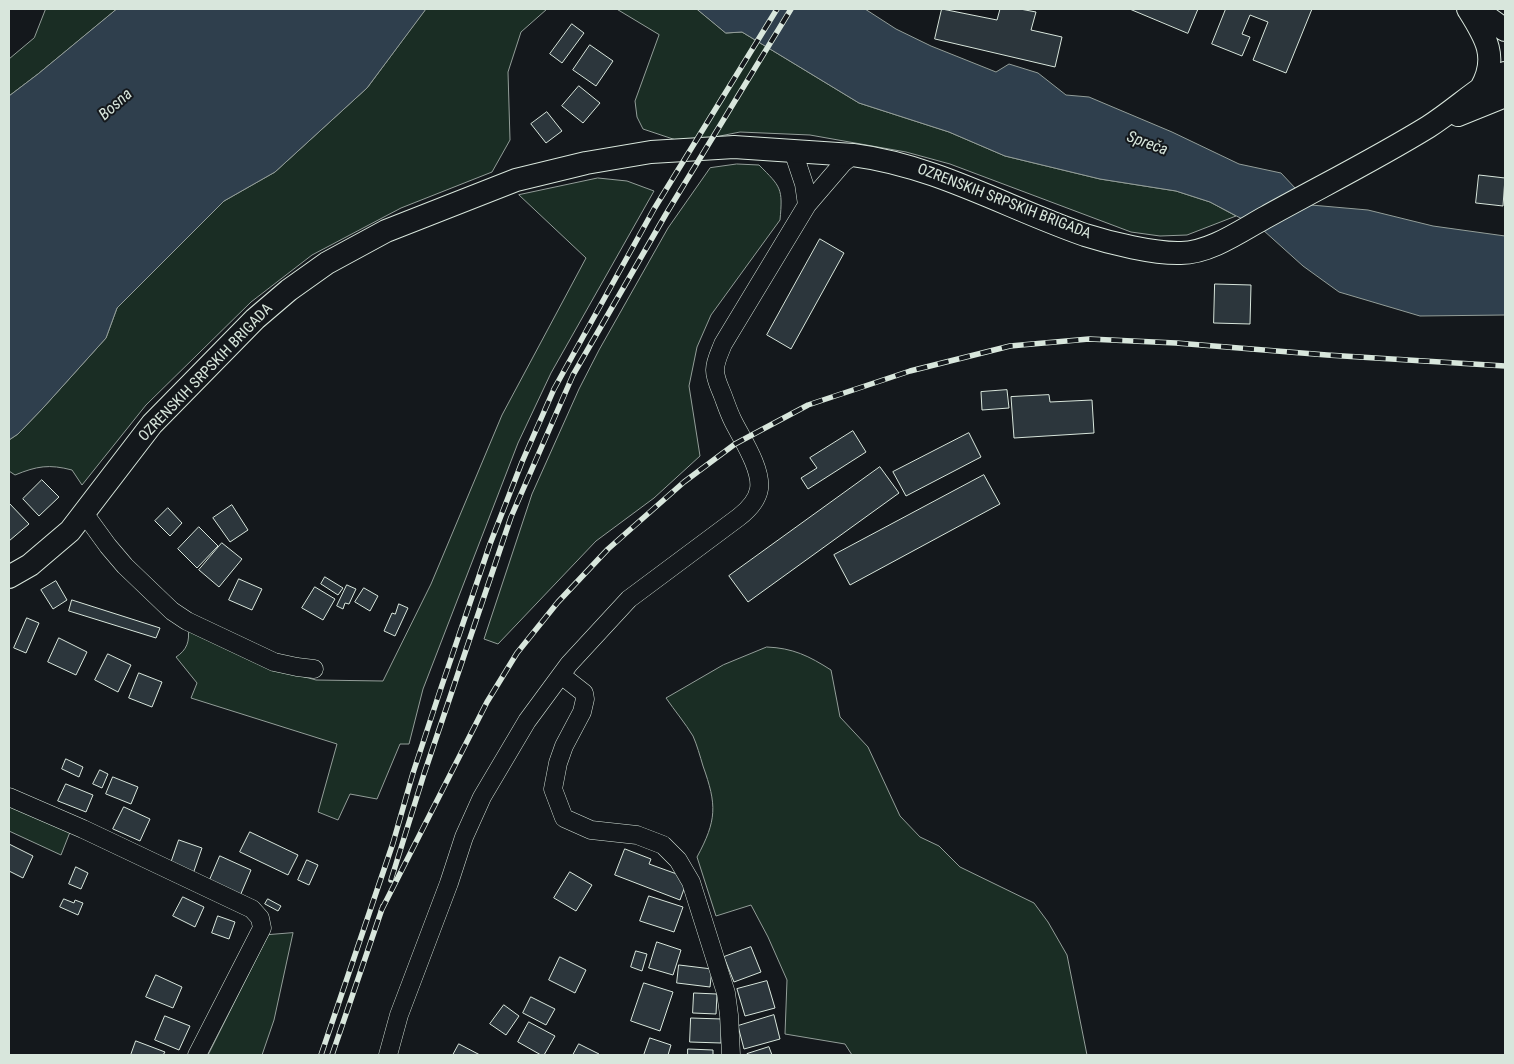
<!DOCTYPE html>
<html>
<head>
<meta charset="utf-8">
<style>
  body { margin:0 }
  #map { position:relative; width:1514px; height:1064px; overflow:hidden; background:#14181c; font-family:"Roboto Condensed",sans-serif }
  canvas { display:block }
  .frame { position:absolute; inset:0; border:10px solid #d8e6dc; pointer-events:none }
</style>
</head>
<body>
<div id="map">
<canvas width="1514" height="1064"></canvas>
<div class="frame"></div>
</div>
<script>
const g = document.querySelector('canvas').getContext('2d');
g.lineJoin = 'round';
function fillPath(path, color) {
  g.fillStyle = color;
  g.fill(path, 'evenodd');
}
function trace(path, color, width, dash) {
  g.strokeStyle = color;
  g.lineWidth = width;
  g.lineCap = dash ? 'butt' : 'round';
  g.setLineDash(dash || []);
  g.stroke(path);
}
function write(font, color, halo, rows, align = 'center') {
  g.font = font + ' "Roboto Condensed",sans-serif';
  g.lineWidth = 4;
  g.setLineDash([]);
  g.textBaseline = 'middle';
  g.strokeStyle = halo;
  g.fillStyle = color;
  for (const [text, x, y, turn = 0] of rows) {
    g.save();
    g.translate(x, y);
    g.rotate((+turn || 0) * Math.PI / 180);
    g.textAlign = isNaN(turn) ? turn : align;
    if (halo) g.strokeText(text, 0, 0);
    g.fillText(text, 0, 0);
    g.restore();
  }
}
const green = new Path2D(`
  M46,9H117L38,74L9,96V59L34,38Z
  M426,9H547L521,32L508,72L510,140L492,172L401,208L312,255L251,302L146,405L82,485L72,470C49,464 37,466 15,475L9,471V440L18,434L43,408L106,338L117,308L224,201L275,172L367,88Z
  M617,9H697L726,33L742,32L859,103L949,132L1005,156L1100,179L1176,191L1210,202L1236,216L1187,235L1160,236L1131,232L950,164L906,152L810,135L740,132L685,143L643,129L637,117L635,101L659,35Z
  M737,164L759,165C781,187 783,188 780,220L711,315L697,347L689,386L700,456L654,498L596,541L498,644L484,639L532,494L579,389L599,350L668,228L710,168Z
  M598,178L627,181L654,191L551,373L518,443L423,689L409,744H400L377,799L350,794L338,820L318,812L337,744L191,698L197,683L176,657C187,650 190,641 188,628L275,669L316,680L383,681L431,584L502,415L586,258L519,195Z
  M767,647C793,648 809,656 831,670L840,717L868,747L900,816L920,837L939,846L960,867L1034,903L1048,922L1067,955L1087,1055H852L845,1044L785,1034L787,980L768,937L751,905L716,916L697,857C717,820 717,805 703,766C700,756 697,745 693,736C685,723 675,711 666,698L723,665Z
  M9,804L70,832L61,855L9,831Z
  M293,933L274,1020L262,1055H208L268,935Z`);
const water = new Path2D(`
  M117,9H426L367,88L275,172L224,201L117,308L106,338L43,408L18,434L9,440V96L38,74Z
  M697,9H865L896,29L931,46L996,72L1009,64L1038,73L1066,95L1089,97L1172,132L1239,164L1281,173L1311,205L1368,210L1433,226L1505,236V315L1420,316L1339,292L1303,266L1263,230L1210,202L1176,191L1100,179L1005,156L949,132L859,103L742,32L726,33Z`);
const building = new Path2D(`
  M942,9L997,20L1000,9H1020L1036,12L1031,30L1062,37L1055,67L935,39Z
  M1130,9H1198L1188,33Z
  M1226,9H1312L1286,73L1253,60L1268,22L1250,15L1242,34L1250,37L1242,56L1212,44Z
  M572,24L584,33L562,63L550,54Z
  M590,45L613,61L596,86L573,70Z
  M579,86L600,103L583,123L562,106Z
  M547,112L562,131L546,143L531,124Z
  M1479,175L1505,178L1503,206L1476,203Z
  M820,239L844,253L791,349L767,335Z
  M1215,284L1251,285L1250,324L1214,323Z
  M1007,390L1009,408L982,410L981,392Z
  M1049,395L1050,402L1092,400L1094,433L1014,438L1011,397Z
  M853,431L866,452L808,489L801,478L817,468L810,458Z
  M969,433L981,457L906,496L893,472Z
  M880,467L899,493L748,602L729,576Z
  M984,475L1000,504L850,585L834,555Z
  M42,480L59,497L39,516L23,499Z
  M9,503L29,524L9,541Z
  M232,505L248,530L230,542L213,518Z
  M168,508L182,523L170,536L155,521Z
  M199,527L218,546L197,568L178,549Z
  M222,543L242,559L219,587L199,570Z
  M325,577L343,588L338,595L321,584Z
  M239,579L262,589L252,610L229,600Z
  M56,581L67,600L53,609L41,590Z
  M347,585L356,589L349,604L345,603L343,609L337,606Z
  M315,587L335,599L323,620L302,608Z
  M364,588L378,596L370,611L355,602Z
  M72,600L160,628L156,638L69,611Z
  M399,604L408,608L395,636L384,631L392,613L395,614Z
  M27,618L39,623L26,653L14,648Z
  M59,638L87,652L76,675L48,662Z
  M108,654L131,665L118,692L95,680Z
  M139,673L162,682L152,707L129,698Z
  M66,759L83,767L79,777L62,769Z
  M100,770L108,774L102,788L93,784Z
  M113,777L138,787L131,804L106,794Z
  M66,784L93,795L86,812L58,801Z
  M124,807L150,819L140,841L113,829Z
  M250,832L298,855L288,875L240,852Z
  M179,840L202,848L193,874L170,866Z
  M9,844L33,856L23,878L9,871Z
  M625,849L651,859L649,864L688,878L680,900L615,875Z
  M220,856L251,870L240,896L209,882Z
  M307,860L318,865L309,885L298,880Z
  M76,867L88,873L81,889L69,884Z
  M570,872L592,885L576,911L554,898Z
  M649,896L683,907L674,932L640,921Z
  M183,897L204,907L195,927L173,916Z
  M64,899L74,903L75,900L83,903L78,915L60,907Z
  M268,899L281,906L278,911L265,904Z
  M218,916L235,922L229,939L212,933Z
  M657,942L681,950L673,975L649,968Z
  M751,947L761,972L734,982L724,957Z
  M636,951L647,954L642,971L631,967Z
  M560,957L586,970L575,993L549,980Z
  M679,965L712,969L710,987L677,983Z
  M156,975L182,987L173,1008L146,997Z
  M767,981L775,1008L745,1016L737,989Z
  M644,983L673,992L660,1031L631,1021Z
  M694,993L717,994L716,1014L693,1013Z
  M531,997L555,1009L546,1025L523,1013Z
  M504,1005L519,1016L506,1035L490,1024Z
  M774,1015L780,1039L744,1049L738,1026Z
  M165,1016L190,1026L179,1050L155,1040Z
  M691,1018L722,1019L721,1043L690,1042Z
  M529,1022L555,1036L544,1055H541L518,1042Z
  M650,1038L671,1045L668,1055H644Z
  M136,1041L165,1052L163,1055H131Z
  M459,1044L480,1055H453Z
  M579,1044L599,1054L598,1055H573Z
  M769,1047L772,1055H747V1054Z
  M688,1049L713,1050V1055H688Z`);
const minor = new Path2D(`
  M793,151L804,184L807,205
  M84,513L108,546L125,566L172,611L187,621L274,662L297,667L314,669
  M561,675L584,693L585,699L582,712L564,746L558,763L553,789L564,818L591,830L637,835L663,845L678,860L691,882L726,993L729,1015L731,1055
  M9,797L83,829L252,909L260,918L262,928L197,1055
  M388,1055L399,1015L449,883L464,837L482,797L527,721L569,664L629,599L739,517C748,510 757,501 759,489C762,469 742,439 733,421C729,413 726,404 723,396C720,388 715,379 715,370C715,361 720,352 723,344L807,205L843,163L853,155`);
const major = new Path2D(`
  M1468,9C1485,36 1499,57 1481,88
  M1476,9L1505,30
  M1458,115L1505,96
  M9,577L30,565L70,531L152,424L255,319L289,290L327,263L386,231L516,180L586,163L651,152L734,147L853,155C937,166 1007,208 1085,235C1110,243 1155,254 1181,253C1210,253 1242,230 1266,217C1320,187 1376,159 1428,127C1455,110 1477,88 1505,73`);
const rail = new Path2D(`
  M391,880L424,774L511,517L573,375L666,214L791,9
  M381,911L487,702L517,653L558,602L608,549L684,482L735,444L808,405L910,371L1010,346L1089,339L1176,343L1327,355L1505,366
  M321,1055L393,843L413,773L440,691L490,544L522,462L554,389L654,209L777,9
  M332,1055L383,906`);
const streetNames = [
  ["OZRENSKIH SRPSKIH BRIGADA",1004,202,21],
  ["OZRENSKIH SRPSKIH BRIGADA",206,373,-46]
];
const waterNames = [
  ["Bosna",116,105,-42],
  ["Spreča",1147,144,20]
];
fillPath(green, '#1a2d24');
trace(green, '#939e99', 1);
fillPath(water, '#2f3f4d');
trace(water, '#939e99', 1);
fillPath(building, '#2c363c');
trace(building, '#d8e6dc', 1);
trace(minor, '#d8e6dc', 19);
trace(major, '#d8e6dc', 24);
trace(minor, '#14181c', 18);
trace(major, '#14181c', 22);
trace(rail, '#d8e6dc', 5.5);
trace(rail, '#14181c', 4, [11]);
write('15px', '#d8e6dc', '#14181c', streetNames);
write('italic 16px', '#d8e6dc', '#14181c', waterNames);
</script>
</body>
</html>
